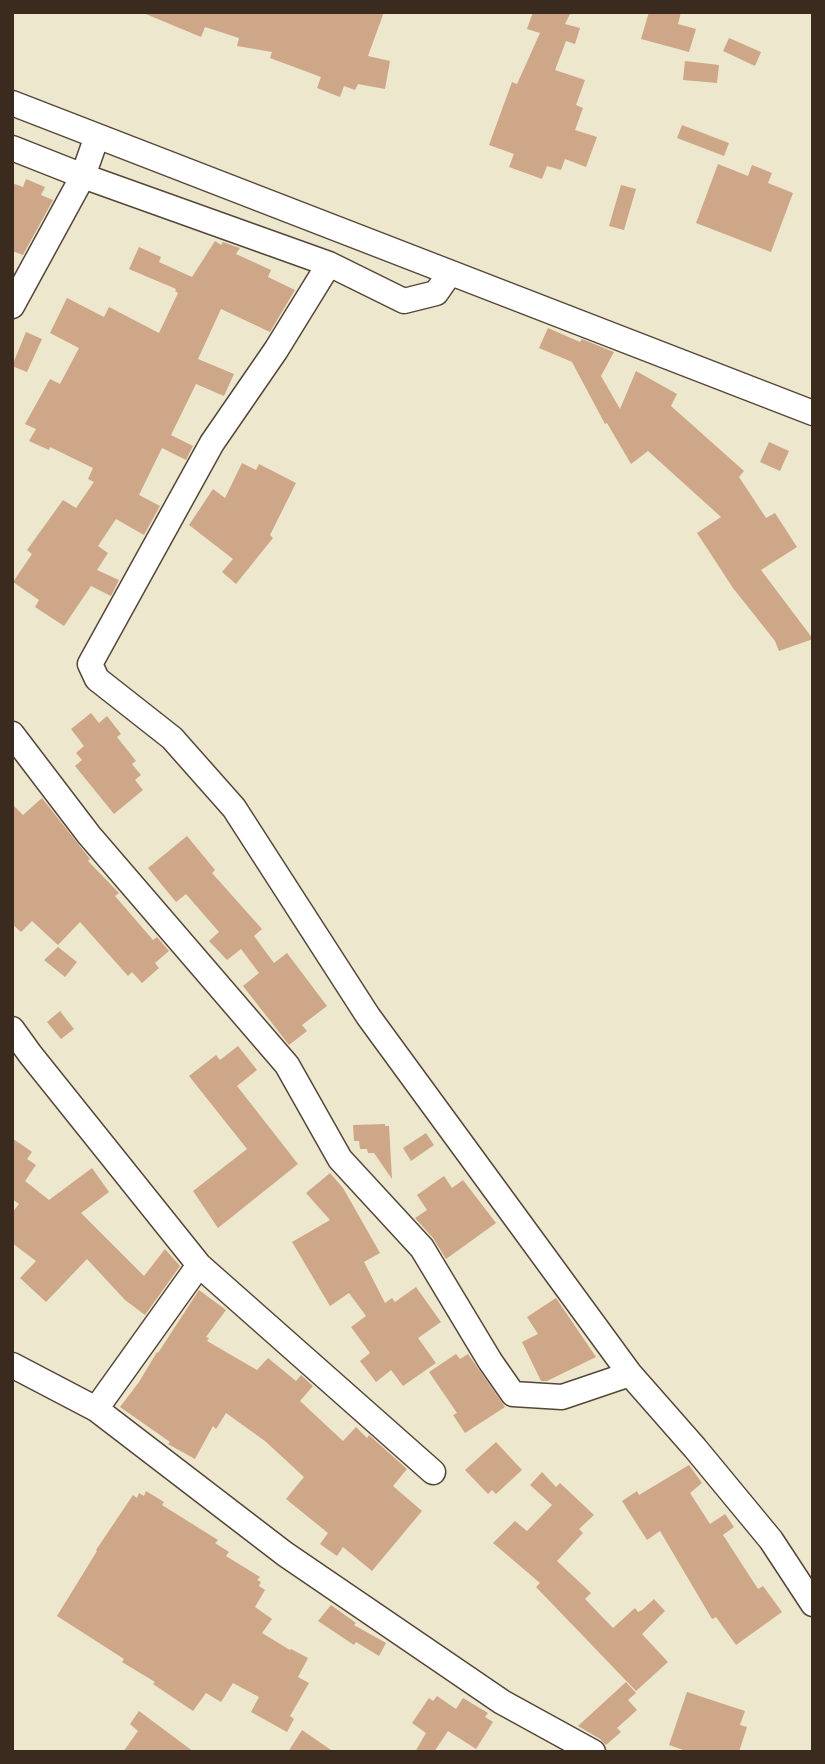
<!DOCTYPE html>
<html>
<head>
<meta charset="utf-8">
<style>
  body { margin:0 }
  #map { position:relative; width:825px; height:1764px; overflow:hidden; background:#ede7cd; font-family:"Sorts Mill Goudy",serif }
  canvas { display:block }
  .frame { position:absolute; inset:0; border:14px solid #3b2a1e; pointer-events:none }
</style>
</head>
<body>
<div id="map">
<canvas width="825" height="1764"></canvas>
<div class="frame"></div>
</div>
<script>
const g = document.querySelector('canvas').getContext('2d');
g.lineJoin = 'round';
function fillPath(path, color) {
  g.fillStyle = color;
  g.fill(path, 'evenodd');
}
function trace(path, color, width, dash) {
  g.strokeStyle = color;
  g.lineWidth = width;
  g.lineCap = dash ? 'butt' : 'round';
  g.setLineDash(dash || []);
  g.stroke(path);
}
const building = new Path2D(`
  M141,12H384L368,56L390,61L385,89L358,84L355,90L344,86L340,97L317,88L321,77L270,58L272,52L237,46L239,38L205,27L201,37Z
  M533,12H571L565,24L580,28L575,44L566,41L555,70L585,80L576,105L583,108L575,130L597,137L586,167L565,159L561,170L547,166L542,179L509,167L514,154L489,145L512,82L517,84L540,33L527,29Z
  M649,12H681L678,24L696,29L689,52L641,39Z
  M729,38L761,52L755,66L723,51Z
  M685,61L719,65L717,83L683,80Z
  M682,125L729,143L724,156L677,138Z
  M718,164L748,176L752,165L772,173L768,183L793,193L771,252L696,223Z
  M26,179L45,187L41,195L53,200L23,255L12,251V183L23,187Z
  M621,185L636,189L624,230L609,226Z
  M215,241L221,245L223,242L240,248L236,254L271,270L268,277L295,290L270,332L221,309L198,359L234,374L224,396L196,384L171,435L193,446L186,460L162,448L139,495L160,506L144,535L116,519L98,546L108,553L97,570L119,580L111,596L91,586L64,626L35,607L39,600L13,582L32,554L27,550L63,500L76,508L94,482L88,479L93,468L50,447L49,450L29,441L36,429L25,424L50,379L60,384L79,348L50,333L67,298L104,317L109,307L159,333L178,293L175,291L176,289L129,269L139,247L161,257L159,262L192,277Z
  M548,328L580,342L582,339L614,352L601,376L620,409L636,371L677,394L671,406L744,471L739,477L766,518L775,513L797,547L761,570L813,639L779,651L775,641L733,588L697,533L721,517L648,451L631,464L607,423L605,424L572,362L539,348Z
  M26,332L42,339L27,372L12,366Z
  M769,442L789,451L780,471L760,462Z
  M242,463L256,470L259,464L296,483L270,535L273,538L236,584L222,572L233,559L189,525L213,489L225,498Z
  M91,713L99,723L107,716L121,734L117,737L136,761L132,764L141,775L135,780L143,790L114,814L75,766L82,760L76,753L84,746L71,729Z
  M42,798L90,859L88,861L119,893L115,896L153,940L157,937L169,951L155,963L159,968L142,983L132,972L128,976L80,922L58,945L32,921L21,932L12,924V804L23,815Z
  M187,836L215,870L212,873L262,929L254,936L274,963L287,953L327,1006L302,1025L307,1031L289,1045L243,986L259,973L241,949L227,960L209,941L219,932L186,894L176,902L148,868Z
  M58,947L77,962L65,977L44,960Z
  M60,1011L74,1029L61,1039L47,1022Z
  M238,1046L257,1070L237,1086L298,1164L218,1228L193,1191L247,1149L189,1076L216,1055L220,1060Z
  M385,1124V1126H389L392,1179L374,1153H368L367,1149H360L359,1141H354L353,1125Z
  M426,1133L434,1145L411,1161L403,1148Z
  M12,1138L32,1152L27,1159L36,1165L25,1181L49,1200L92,1168L109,1192L81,1213L144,1276L165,1249L180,1266L145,1315L125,1300L87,1259L46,1302L20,1278L36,1261L12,1243V1213L19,1204L12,1199Z
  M330,1173L343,1188L380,1253L364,1262L385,1303L392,1298L395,1302L416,1287L441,1322L418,1338L436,1363L403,1386L391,1370L376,1382L360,1361L370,1353L351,1327L366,1316L349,1293L330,1306L292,1242L330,1220L306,1193Z
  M444,1176L452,1188L463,1180L496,1223L446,1259L433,1238L415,1218L427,1210L417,1195Z
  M199,1290L226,1310L206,1337L209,1338L207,1341L257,1370L268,1358L296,1381L301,1375L313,1386L300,1401L343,1441L356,1427L367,1438L369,1435L407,1469L393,1486L422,1511L372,1571L343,1547L337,1556L320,1544L328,1533L286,1499L304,1477L265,1441L226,1413L216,1429L213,1426L195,1459L168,1444L170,1442L120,1407L139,1382L157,1352L158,1353Z
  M556,1298L596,1357L547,1381H541L522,1342L538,1334L527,1317Z
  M456,1354L460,1359L468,1354L505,1407L465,1433L453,1415L457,1413L429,1372Z
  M496,1442L522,1470L496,1494L492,1490L488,1494L465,1470Z
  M689,1465L702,1483L690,1493L710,1524L725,1514L734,1527L723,1535L758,1589L763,1586L782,1612L736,1645L716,1617L712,1619L660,1531L647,1540L622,1501L637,1491L639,1495Z
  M542,1472L556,1487L560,1483L594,1515L579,1529L583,1533L557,1561L591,1593L585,1599L613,1628L635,1608L638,1612L642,1610L654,1599L665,1611L642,1634L668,1662L636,1691L536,1587L540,1583L493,1543L515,1521L527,1531L552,1505L530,1485Z
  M146,1491L164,1502L162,1505L218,1540L215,1543L229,1552L226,1556L260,1577L257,1580L261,1582L259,1586L265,1590L255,1607L272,1619L262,1633L290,1650L291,1649L308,1658L298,1677L309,1683L290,1716L294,1719L287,1732L251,1712L259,1697L233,1683L221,1702L206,1693L193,1711L153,1684L155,1682L122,1662L124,1659L57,1616L97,1551L96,1550L133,1495L137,1498L139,1493L144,1496Z
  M331,1605L356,1623L354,1625L386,1643L379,1656L356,1642L354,1645L318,1621Z
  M626,1682L636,1693L628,1700L637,1710L617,1728L621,1732L606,1745L600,1739L578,1726Z
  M687,1692L745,1711L740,1725L747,1727L739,1752H689L669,1745Z
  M437,1696L456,1709L463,1698L488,1713L485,1717L493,1722L476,1749L448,1731L434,1752H415L426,1733L412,1723L429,1698L433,1701Z
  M139,1711L194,1752H123L138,1731L130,1724Z
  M302,1730L334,1752H288Z`);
const minor = new Path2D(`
  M12,103L813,413
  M12,148L83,176L329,264
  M450,273L436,293L404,301L329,264L276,350L212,443L90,664L97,679L172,738L234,808L368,1016L630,1374L695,1448L771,1540L813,1604
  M12,306L83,176L97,136
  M12,734L89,835L287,1065L340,1159L422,1248L490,1361L513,1394L562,1397L630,1374
  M12,1029L30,1054L199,1265L433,1472
  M12,1365L96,1409L199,1265
  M96,1409L285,1554L502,1702L593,1752`);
fillPath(building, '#cea788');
trace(minor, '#564638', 27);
trace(minor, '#fff', 24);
</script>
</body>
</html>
